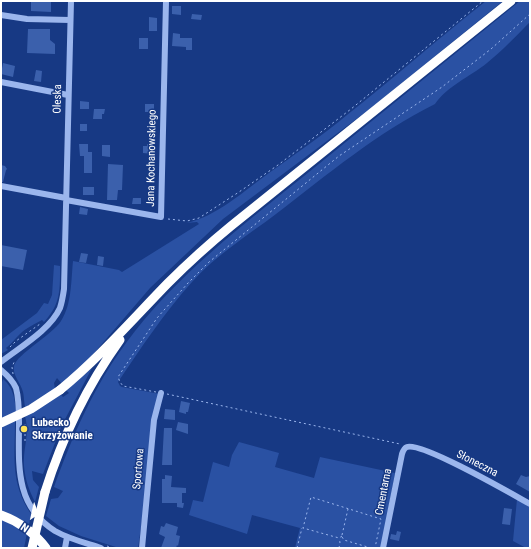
<!DOCTYPE html>
<html>
<head>
<meta charset="utf-8">
<style>
  body { margin:0 }
  #map { position:relative; width:531px; height:549px; overflow:hidden; background:#173984; font-family:"Roboto Condensed",sans-serif }
  canvas { display:block }
  .frame { position:absolute; inset:0; border:2px solid #fff; pointer-events:none }
  .north { position:absolute; left:12px; top:497px; width:40px; height:40px; -webkit-text-stroke:3px #173984; paint-order:stroke; rotate:214deg; font-size:11px; font-weight:700; line-height:16px; text-align:center; color:#fff }
  .north::after { content:''; display:block; margin:auto; width:14px; height:18px; background:#fff; clip-path:polygon(50% 0,100% 100%,50% 72%,0 100%) }
</style>
</head>
<body>
<div id="map">
<canvas width="531" height="549"></canvas>
<div class="frame"></div>
<div class="north">N</div>
</div>
<script>
const g = document.querySelector('canvas').getContext('2d');
g.lineJoin = 'round';
function fillPath(path, color) {
  g.fillStyle = color;
  g.fill(path, 'evenodd');
}
function trace(path, color, width, dash) {
  g.strokeStyle = color;
  g.lineWidth = width;
  g.lineCap = dash ? 'butt' : 'round';
  g.setLineDash(dash || []);
  g.stroke(path);
}
function write(font, color, halo, rows, align = 'center') {
  g.font = font + ' "Roboto Condensed",sans-serif';
  g.lineWidth = 3;
  g.setLineDash([]);
  g.textBaseline = 'middle';
  g.strokeStyle = halo;
  g.fillStyle = color;
  for (const [text, x, y, turn = 0] of rows) {
    g.save();
    g.translate(x, y);
    g.rotate((+turn || 0) * Math.PI / 180);
    g.textAlign = isNaN(turn) ? turn : align;
    if (halo) g.strokeText(text, 0, 0);
    g.fillText(text, 0, 0);
    g.restore();
  }
}
const green = new Path2D(`
  M486,1H503L371,108L223,219L150,288L89,359L62,384L57,378L54,383L55,389L36,401L25,407C24,402 24,396 23,392C21,383 12,375 14,366C17,354 52,335 61,321C72,304 71,280 73,261L119,270L122,272L199,224L197,222L186,223C216,217 244,191 269,173C295,154 322,136 347,115C394,78 439,38 486,1Z
  M520,1H530V22C516,36 502,51 487,63C471,76 446,87 435,104C378,132 327,175 276,214C247,236 216,255 192,282C164,313 141,348 118,382L120,386L122,387L160,394L138,548H119L81,536L59,526L46,516L51,499L58,498L63,491L54,487C72,437 94,386 126,343C176,275 243,225 309,172C379,115 450,58 520,1Z
  M54,265L60,266C60,289 61,304 44,322L42,320C35,324 26,328 20,334C15,339 12,343 6,348L8,350L1,354V340L37,313L44,303L48,304L52,295Z
  M92,368L62,425L43,474L32,471L33,480L39,487L35,502C29,490 25,479 24,466C23,447 30,435 25,416L60,394L63,397L69,393L66,390Z
  M3,379C14,388 15,400 16,413L1,420V381L2,382Z
  M15,421C15,456 10,483 31,514L29,525L20,519L1,511V427Z
  M239,442L279,453L275,467L314,478L320,457L395,473L381,548H295L300,528L252,515L247,534L189,515L193,500L203,502L213,462L229,467L232,455Z
  M517,499L530,507V548H526L513,541Z
  M1,519L27,533L24,548H1Z`);
const building = new Path2D(`
  M31,1H51V12L31,11Z
  M172,6H181V15L172,14Z
  M192,14L202,15L201,20L191,19Z
  M149,17L157,18V31H149Z
  M28,29H50V40L55,44V54L27,53Z
  M173,33L180,34V38H192V50H186V47L172,46Z
  M139,38H148V49H139Z
  M3,63L15,66L13,77L1,74Z
  M36,70L42,71L41,82L34,81Z
  M80,101L89,102V109H80Z
  M145,104H154V112H145Z
  M94,109H105L104,114H102V119H93Z
  M80,124H87V131H80Z
  M79,144H88V152H92V173H84V156H80Z
  M147,144H151V149H154V154L143,153V146H147Z
  M102,145H110V157L102,156Z
  M108,164L123,165L122,190H118L117,200H107Z
  M1,165L5,166L7,169L6,170L3,182H1Z
  M83,187H94V195H83Z
  M133,198H141V204H132Z
  M80,207L88,209L87,215L79,214Z
  M1,245L27,250L23,270L1,266Z
  M81,253L88,254L86,263L79,262Z
  M98,256L104,257L103,266L97,265Z
  M181,401L190,403L188,412H186V414L179,412Z
  M165,409L175,410V420L164,419Z
  M178,422L188,424V434L176,430Z
  M164,428H172V465H162Z
  M165,475L172,476L171,487L186,488V493H182V503H184L183,508L177,507V503H162V479H165Z
  M521,475L526,477L530,476V492L516,484Z
  M504,508L512,509L510,525L502,524Z
  M166,523L178,527L176,535L180,536L178,546L177,545L176,548H161L165,537L159,534L161,526L164,527Z
  M397,531L401,532L399,541L390,539L391,534L396,535Z`);
const path = new Path2D(`
  M168,219L187,221L199,218L239,192L278,165L351,109L483,1
  M10,347L16,341L40,324
  M13,374L12,367L15,360
  M156,392L123,386L120,382L118,377L157,318L188,283L209,262L339,156L442,87L491,49L530,14
  M167,394L400,444
  M25,441V423
  M342,535L348,509
  M342,536L339,538L303,528L311,497L381,519L375,548
  M342,537L344,540L371,548
  M107,546L112,548
  M297,548L302,528
  M339,548L340,542L339,539`);
const minor = new Path2D(`
  M1,15L27,19L70,20
  M1,82L68,95
  M1,186L66,198
  M66,200L161,217L166,1
  M1,362C20,347 50,330 60,308C62,302 63,296 64,289L71,1
  M1,370C7,375 13,381 16,388C19,399 19,411 19,422C19,464 14,505 55,531C69,539 86,543 101,548
  M65,548L67,537
  M142,548L154,420L161,393
  M383,548L402,454C403,451 404,448 407,447C422,442 512,494 530,504`);
const highway = new Path2D(`
  M60,390C99,358 132,320 168,283C188,263 209,244 231,226L511,1
  M45,492C62,438 87,386 120,340
  M1,515C20,522 34,532 46,548`);
const highwayBridge = new Path2D(`
  M1,423L31,409L60,390
  M32,548L45,492`);
const markers = [
  [24,429,4,"#ffe357"]
];
const streetNames = [
  ["Oleska",58,99,-89],
  ["Jana Kochanowskiego",152,158,-89],
  ["Słoneczna",477,464,27],
  ["Sportowa",139,469,-85],
  ["Cmentarna",384,492,-79]
];
const poiNames = [
  ["Lubecko",32,423],
  ["Skrzyżowanie",32,436]
];
fillPath(green, '#2a51a3');
fillPath(building, '#3b60ac');
trace(path, '#9bb6ed', 1, [2, 3]);
trace(minor, '#9bb6ed', 6);
trace(highway, '#fff', 9);
trace(highwayBridge, '#fff', 9);
for (const [x, y, r, color] of markers) {
  const dot = new Path2D();
  dot.arc(x, y, r, 0, 2 * Math.PI);
  g.fillStyle = color;
  g.fill(dot);
  trace(dot, '#173984', 1.5);
}
write('11px', '#fff', '#173984', streetNames);
write('bold 11px', '#fff', '#173984', poiNames, 'left');
</script>
</body>
</html>
